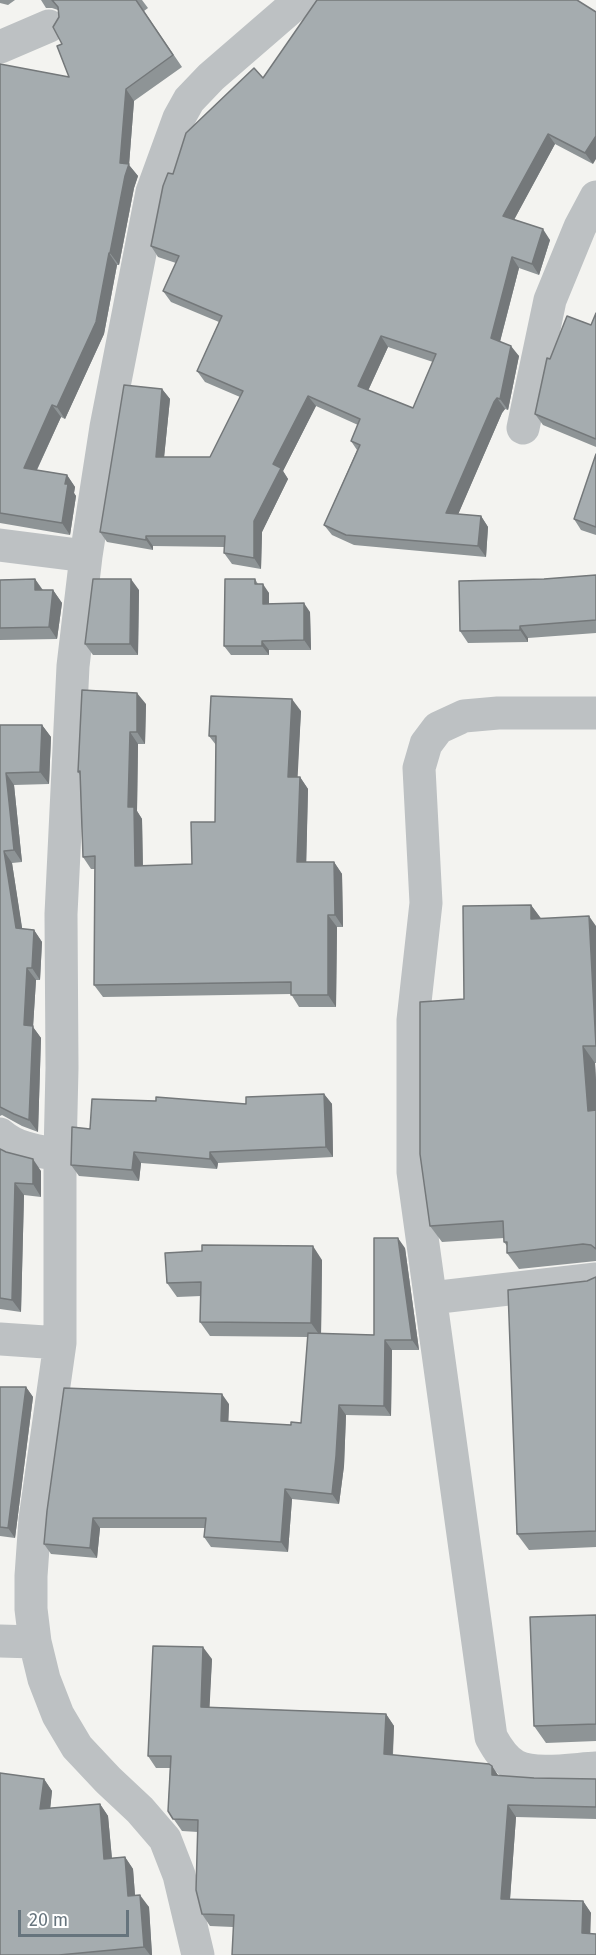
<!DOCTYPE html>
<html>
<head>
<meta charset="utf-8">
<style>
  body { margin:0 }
  #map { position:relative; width:596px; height:1955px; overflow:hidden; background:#f3f3f0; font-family:"Fira Sans",sans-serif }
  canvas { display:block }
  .scale { position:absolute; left:18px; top:1910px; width:111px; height:27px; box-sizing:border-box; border:3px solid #66747d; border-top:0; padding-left:8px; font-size:18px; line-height:21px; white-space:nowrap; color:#66747d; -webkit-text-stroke:4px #fff; paint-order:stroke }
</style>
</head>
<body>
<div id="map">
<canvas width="596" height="1955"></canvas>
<div class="scale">20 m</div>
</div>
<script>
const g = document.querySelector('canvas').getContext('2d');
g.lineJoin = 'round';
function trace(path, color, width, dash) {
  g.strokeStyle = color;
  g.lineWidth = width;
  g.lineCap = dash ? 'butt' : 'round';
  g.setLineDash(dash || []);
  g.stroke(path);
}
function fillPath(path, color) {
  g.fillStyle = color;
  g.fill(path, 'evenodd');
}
const minor = new Path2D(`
  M0,47L49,26
  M523,428L550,300L580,227L596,197
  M0,545L86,556
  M596,713H498L464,716L438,728L426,744L419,768L426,903L413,1020V1172L491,1737C497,1748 504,1760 516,1766C535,1776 574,1769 596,1768
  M0,1134C17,1149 38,1151 60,1155
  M431,1298L596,1279
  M0,1339L60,1343
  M0,1641L35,1642
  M198,1955L179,1875L165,1839L140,1810L108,1780L77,1747L58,1715L44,1679L35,1642L31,1609V1576L35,1519L60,1343V1155L62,1068L61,914L73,666L86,556L106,427L152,192L179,118L189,100L211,77L300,0`);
const wall = new Path2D(`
  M0,0H15L8,5L0,3Z
  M41,0H142L148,8L144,11L182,67L134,101L129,165L138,176L134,188L119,265H117L104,334L65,419L61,417L37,470L67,475L75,487L74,493L76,496L70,535L0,523V64L69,77L62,44L58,10L52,8H46Z
  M577,0L593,164L555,144L514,220L550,240L539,275L519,268L500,342L519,356L508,410L505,409L502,413L458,514L481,516L488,527L486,557L354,545L332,535L324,525L357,450L351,441L358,425L316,406L283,471L288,479L262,532L261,569L232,564L224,553V547L153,546V550L107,542L100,532L162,389L170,399L164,457H210L240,397L205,382L197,371L219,322L171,302L163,291L176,263L158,257L151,246L173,174L263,78ZM388,347L433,362L413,408L368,391Z
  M596,313V447L543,425L535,414L550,359L591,325Z
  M596,454V535L581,530L574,519Z
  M596,575V633L528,638V642L468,643L460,631L544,579Z
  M35,579L43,590H53L62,603L57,639L0,640V580Z
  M255,579L258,584L269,593V604L310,612L311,650H269V655H231L224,646Z
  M139,590L138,655H93L85,644Z
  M146,704L145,744H138L137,811L142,819L143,866L192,864L215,822L216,745L209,736L301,711L297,777H300L308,789L306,862H334L342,874L343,927H337L336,1007H299L291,994L103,997L94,985L95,869H91L83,857L80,775L78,772Z
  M0,725H42L51,737L49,784L14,785L22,862L12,863L22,929L34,930L42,942L40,980H36L33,1027L41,1038L38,1132L22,1126L2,1115L0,1116Z
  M531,905L541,919L596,926V1063H595L596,1080V1261L519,1269L507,1253V1246L504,1242V1238L442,1242L430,1226L464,999Z
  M324,1094L332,1104L333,1157L218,1163L217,1169L141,1163L139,1181L79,1176L71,1165L90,1129L246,1104Z
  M0,1149L41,1171V1197L24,1195L21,1312L0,1309Z
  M405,1248L419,1350H392L391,1416L346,1415L344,1466L339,1504L292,1499L288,1552L211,1547L204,1537L205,1528H100L97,1558L51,1554L44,1544L229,1404L228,1422L291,1425L301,1423L308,1337L210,1336L200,1322L201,1296L177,1297L167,1283L322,1260L321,1334L374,1335Z
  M596,1277V1547L529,1550L517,1534L587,1281Z
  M0,1387H26L33,1397L15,1538L0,1536Z
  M596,1615V1741L546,1743L534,1726Z
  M212,1659L209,1707L386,1714L394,1726L393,1755L492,1766L498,1776L534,1778L596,1779V1819L516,1817L510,1900L583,1901L591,1913L233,1927L210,1926L202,1914L198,1832L182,1831L168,1811L170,1768H156L148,1756Z
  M44,1779L52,1791L50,1808L100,1804L108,1816L112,1858L125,1857L133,1869L135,1896L149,1907L152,1955H0Z`);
const shadedWall = new Path2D(`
  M126,89L134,101L129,165L138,176L134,188L119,265L110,253L120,163Z
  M548,134L555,144L510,227L503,216Z
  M596,136V159L593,164L585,153Z
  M543,229L550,240L539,275L532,264Z
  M109,253L117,265L104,334L65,419L57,407Z
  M512,257L519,268L498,349L491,338Z
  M381,336L388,347L365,397L358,386Z
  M511,346L519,356L508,410L500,399Z
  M162,389L170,399L163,468L156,457Z
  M308,396L316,406L283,471L288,479L262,532L261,569L254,558V521L273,464Z
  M497,398L505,409L502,413L454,524L446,513L494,402Z
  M52,405L61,417L32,480L24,468Z
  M67,475L75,487L74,493L76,496L70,535L62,523L65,484Z
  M481,516L488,527L486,557L478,546Z
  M146,536L153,546V550L146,540Z
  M35,579L43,591L35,590Z
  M131,579L139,590L138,655L130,644Z
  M263,584L269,593V613L263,604Z
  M53,590L62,603L57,639L49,627Z
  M304,603L310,612L311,650L304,640Z
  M520,626L528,638V642L520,630Z
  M262,641L269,650V655L262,646Z
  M137,693L146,704L145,744L137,732Z
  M292,699L301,711L297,789L288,777Z
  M42,725L51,737L49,784L40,772Z
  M130,732L138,744L137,811L142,819L143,878L135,866L128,807Z
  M6,773L14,785L22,862L14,850Z
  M300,777L308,789L306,874L297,862Z
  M4,851L12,863L24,940L16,928Z
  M334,862L342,874L343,927L335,915Z
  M531,905L543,921L531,919Z
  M328,915L337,927L336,1007L328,995Z
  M589,916L596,926V1043Z
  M34,930L42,942L40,980L32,968Z
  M27,968L36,980L33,1027L41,1038L38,1132L29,1120L24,1025Z
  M583,1046L595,1063L596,1080V1123L588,1111Z
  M324,1094L332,1104L333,1157L326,1147Z
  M134,1152L141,1163L139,1181L132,1170Z
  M210,1152L218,1163L217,1169L210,1159Z
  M33,1159L41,1171V1197L33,1184Z
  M15,1183L24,1195L21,1312L12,1300Z
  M398,1238L405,1248L419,1350L412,1340Z
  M313,1246L322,1260L321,1337L311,1323Z
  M385,1340L392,1350L391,1416L384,1406Z
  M26,1387L33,1397L15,1538L8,1528Z
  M222,1394L229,1404L228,1432L221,1421Z
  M339,1405L346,1415L344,1466L339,1504L332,1494Z
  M285,1489L292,1499L288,1552L281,1542Z
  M93,1518L100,1528L97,1558L90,1548Z
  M203,1647L212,1659L209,1719L201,1707Z
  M386,1714L394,1726L392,1766L384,1754Z
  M492,1766L500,1778L492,1775Z
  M44,1779L52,1791L49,1821L40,1809Z
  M100,1804L108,1816L113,1871L104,1859Z
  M508,1805L516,1817L509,1912L501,1899Z
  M125,1857L133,1869L136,1908L128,1896Z
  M140,1895L149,1907L152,1955H150L144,1947Z
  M583,1901L591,1913L590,1945L582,1933Z`);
const building = new Path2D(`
  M52,0H136L173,55L126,89L120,163L129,164L125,176L110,253H109L96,322L57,407L52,405L24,468L67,475L65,484H68L62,523L0,513V64L69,77L57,46L62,44L53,27L59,17L58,7Z
  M317,0H577L596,12V136L585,153L548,134L503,216L543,229L532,264L512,257L491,338L511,346L500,399L497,398L494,402L446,513L481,516L478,546L346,535L324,525L360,445L351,441L360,419L308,396L273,464L281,468L254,521V558L224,553L225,536H146V540L100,532L124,385L162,389L156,457H210L243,391L197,371L222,316L163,291L179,256L151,246L163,186L168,173L173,174L186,133L254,68L263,78ZM381,336L436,354L413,408L358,386Z
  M596,313V439L535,414L547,358L550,359L567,316L591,325Z
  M596,454V527L574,519Z
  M596,575V620L520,626V630L460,631L459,581L544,579Z
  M35,579V590H53L49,627L0,628V580Z
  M93,579H131L130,644H85Z
  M225,579H255V584H263V604L304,603V640L262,641V646H224Z
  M82,690L137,693V732H130L128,807H134L135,866L192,864L191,822H215L216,736H209L211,696L292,699L288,777H300L297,862H334L335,915H328V995H291V982L94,985L95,856L83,857L80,771L78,772Z
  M0,725H42L40,772L6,773L14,850L4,851L16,928L34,930L32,968H27L24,1025L33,1026L29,1120L14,1114L0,1107Z
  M531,905V919L589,916L596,1046H583L588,1111L596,1110V1249L591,1245L583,1244L507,1253V1242H504L503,1221L430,1226L420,1154V1002L464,999L463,906Z
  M324,1094L326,1147L210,1152V1159L134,1152L132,1170L71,1165L72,1127L90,1129L92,1099L156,1101V1097L246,1104V1097Z
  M0,1149L6,1152L33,1159V1184L15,1183L12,1300L0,1298Z
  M374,1238H398L412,1340H385L384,1406L339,1405L336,1456L332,1494L285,1489L281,1542L204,1537L206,1518H93L90,1548L44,1544L47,1511L64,1388L222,1394L221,1421L291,1425V1422L301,1423L308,1333L374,1335Z
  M202,1245L313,1246L311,1323L200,1322L201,1282L167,1283L165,1253L202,1251Z
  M596,1277V1531L517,1534L508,1290L587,1281Z
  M0,1387H26L8,1528L0,1527Z
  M596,1615V1724L534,1726L530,1617Z
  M153,1646L203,1647L201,1707L386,1714L384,1754L489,1764L492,1766V1775L534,1778L596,1779V1807L508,1805L501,1899L583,1901L582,1933L596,1934V1955H232L234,1915L202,1914L196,1890L198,1820L173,1819L168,1811L171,1756H148Z
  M0,1773L44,1779L40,1809L100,1804L104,1859L125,1857L128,1896L140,1895L144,1947L59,1955H0Z`);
trace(minor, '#bdc1c3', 33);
fillPath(wall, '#8e9496');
fillPath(shadedWall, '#74787a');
fillPath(building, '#a5acaf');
trace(building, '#74787a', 1.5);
</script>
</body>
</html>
